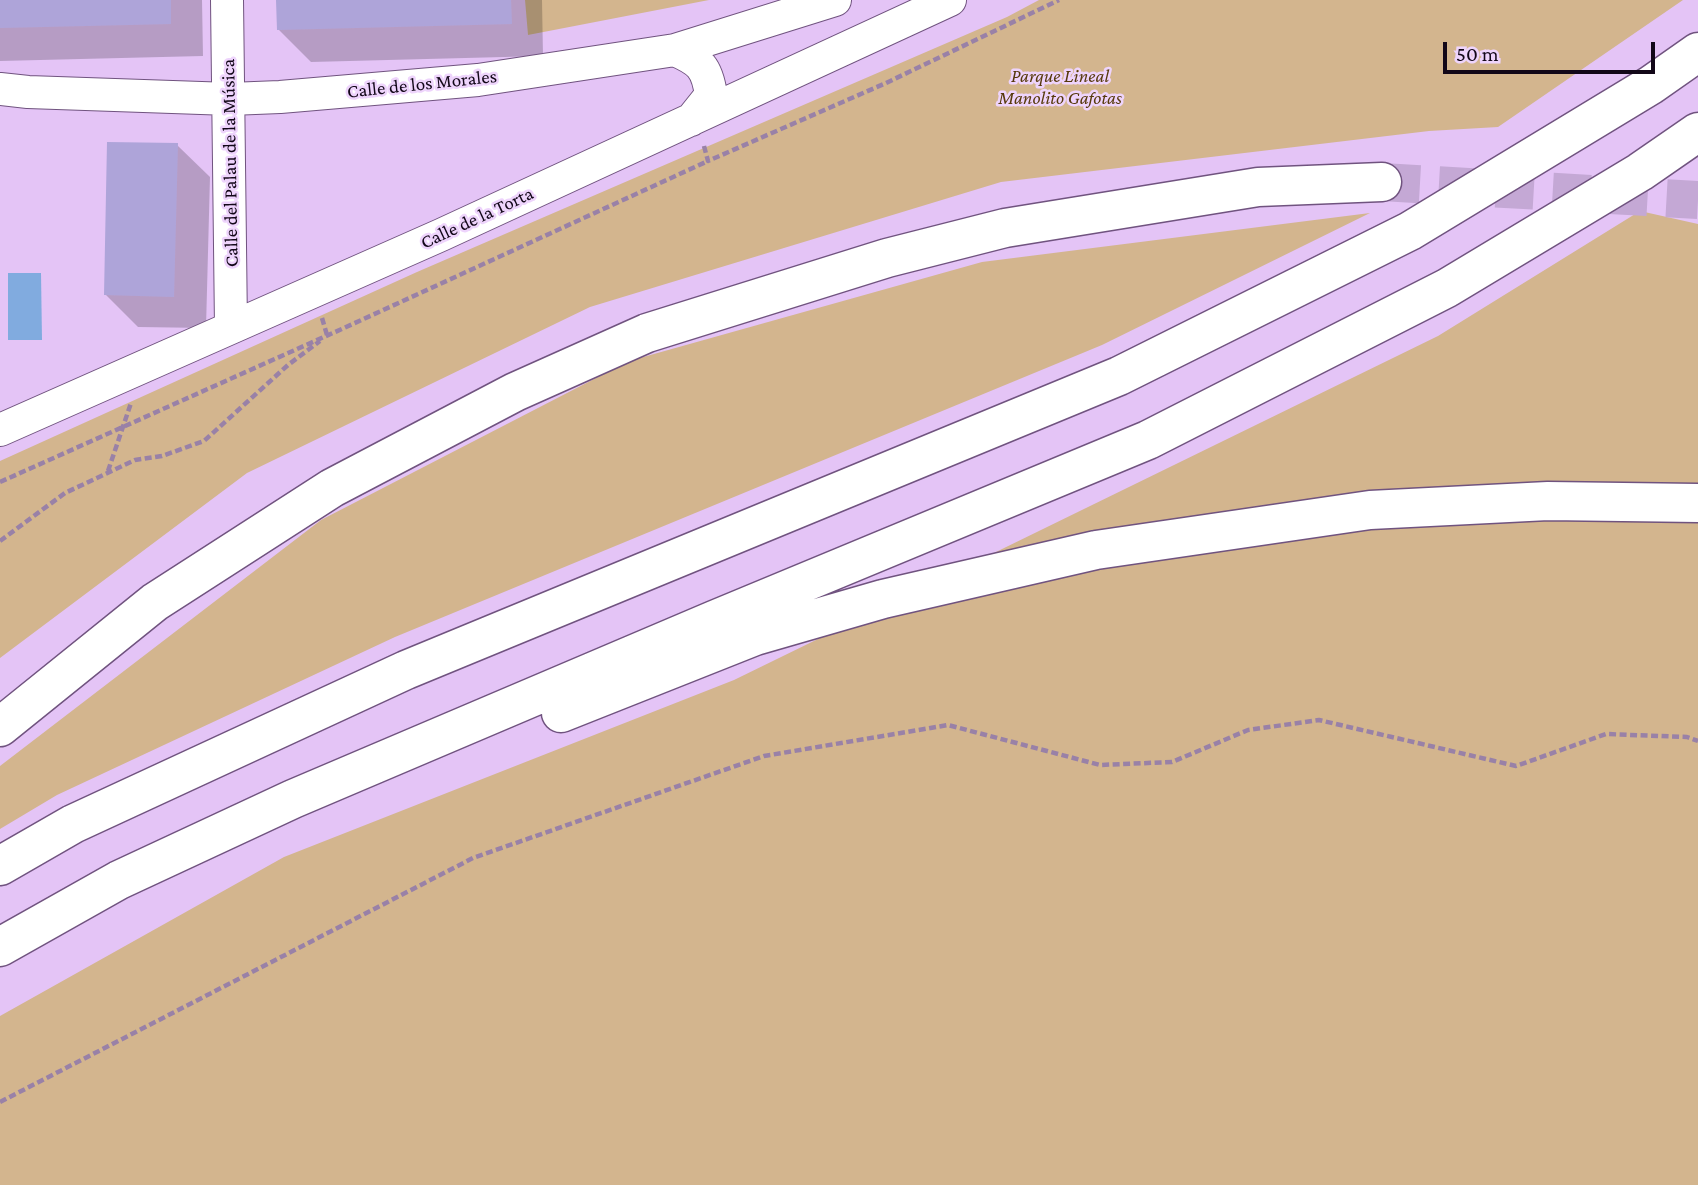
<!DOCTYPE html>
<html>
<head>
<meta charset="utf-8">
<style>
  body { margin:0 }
  #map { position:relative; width:1698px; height:1185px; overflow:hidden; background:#e4c4f6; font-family:"Crimson Pro",serif }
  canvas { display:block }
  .scale { position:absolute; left:1443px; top:42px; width:212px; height:32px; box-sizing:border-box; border:4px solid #120718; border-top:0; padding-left:9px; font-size:21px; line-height:24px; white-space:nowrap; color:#120718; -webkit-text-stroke:5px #eed4fc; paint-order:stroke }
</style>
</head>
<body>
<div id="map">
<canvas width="1698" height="1185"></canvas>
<div class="scale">50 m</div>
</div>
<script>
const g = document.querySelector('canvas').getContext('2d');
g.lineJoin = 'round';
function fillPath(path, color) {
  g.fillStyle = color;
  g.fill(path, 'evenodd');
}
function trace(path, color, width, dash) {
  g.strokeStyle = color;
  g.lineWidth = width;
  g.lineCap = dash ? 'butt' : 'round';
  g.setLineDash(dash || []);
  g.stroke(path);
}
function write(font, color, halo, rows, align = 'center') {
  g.font = font + ' "Crimson Pro",serif';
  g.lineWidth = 5;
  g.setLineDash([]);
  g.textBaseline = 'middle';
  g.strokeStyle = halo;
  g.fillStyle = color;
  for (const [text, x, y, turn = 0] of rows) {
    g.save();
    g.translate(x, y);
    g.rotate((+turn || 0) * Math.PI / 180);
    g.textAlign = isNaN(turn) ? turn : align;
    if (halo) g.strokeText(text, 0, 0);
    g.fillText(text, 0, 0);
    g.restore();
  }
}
const green = new Path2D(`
  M525,0H709L528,35Z
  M1039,0H1683L1498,127L1429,131L1001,182L590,307L247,473L0,658V461L417,272L1007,17Z
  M1640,211L1698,224V1185H0V1016L284,857L734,680L1438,336Z
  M1370,213L1102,345L395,637L57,795L0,829V766L321,520L629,361L982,262Z`);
const water = new Path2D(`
  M8,273H41L42,340H8Z`);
const shadow = new Path2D(`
  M0,0H202L203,56L0,61Z
  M278,0H542L543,56L311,62L278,29Z
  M177,145L210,177L206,328L138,327L105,294Z`);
const building = new Path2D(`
  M0,0H171V24L0,28Z
  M276,0H511L512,24L277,30Z
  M107,142L178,143L174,297L104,295Z`);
const highwayTunnel = new Path2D(`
  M1382,182L1698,200`);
const path = new Path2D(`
  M704,146L708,161L886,83L1059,0
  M322,318L327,335
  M108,471L131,403
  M0,482L344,328L708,161
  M0,541L65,493L135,460L162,456L204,441L288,365L320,341
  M0,1102L473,858L764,756L948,725L1100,765L1172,762L1248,730L1319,720L1516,766L1606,734L1687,737L1698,741`);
const minor = new Path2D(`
  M227,0L231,327
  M675,50C700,61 707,67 711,95L691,120
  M0,89L28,92L230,99L280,97L478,80L675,50L835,0
  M0,430L441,235L950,0`);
const highway = new Path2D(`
  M561,713L755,636L883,599L1096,550L1370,510L1548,501L1698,503
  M0,727L155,602L332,488L515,392L647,333L887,258L1005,228L1258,187L1382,182
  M0,866L73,824L406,670L1119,376L1410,231L1651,85L1698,52
  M0,947L119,880L293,799L714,620L1148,440L1447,288L1640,172L1698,132`);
const parkNames = [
  ["Parque Lineal",1060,76],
  ["Manolito Gafotas",1060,98]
];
const streetNames = [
  ["Calle de los Morales",422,84,-6],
  ["Calle del Palau de la Música",230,163,-91],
  ["Calle de la Torta",477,218,-25]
];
fillPath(green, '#d3b58e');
fillPath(water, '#81abdf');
fillPath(shadow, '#0003');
fillPath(building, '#aea4d9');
trace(highwayTunnel, '#c4a8d5', 38, [38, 19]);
trace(minor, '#70537f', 34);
trace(highway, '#70537f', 41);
trace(path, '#9981a7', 4.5, [7, 3.5]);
trace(minor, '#fff', 32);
trace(highway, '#fff', 38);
write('italic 19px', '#56390b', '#eed4fc', parkNames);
write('19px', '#120718', '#eed4fc', streetNames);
</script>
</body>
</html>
